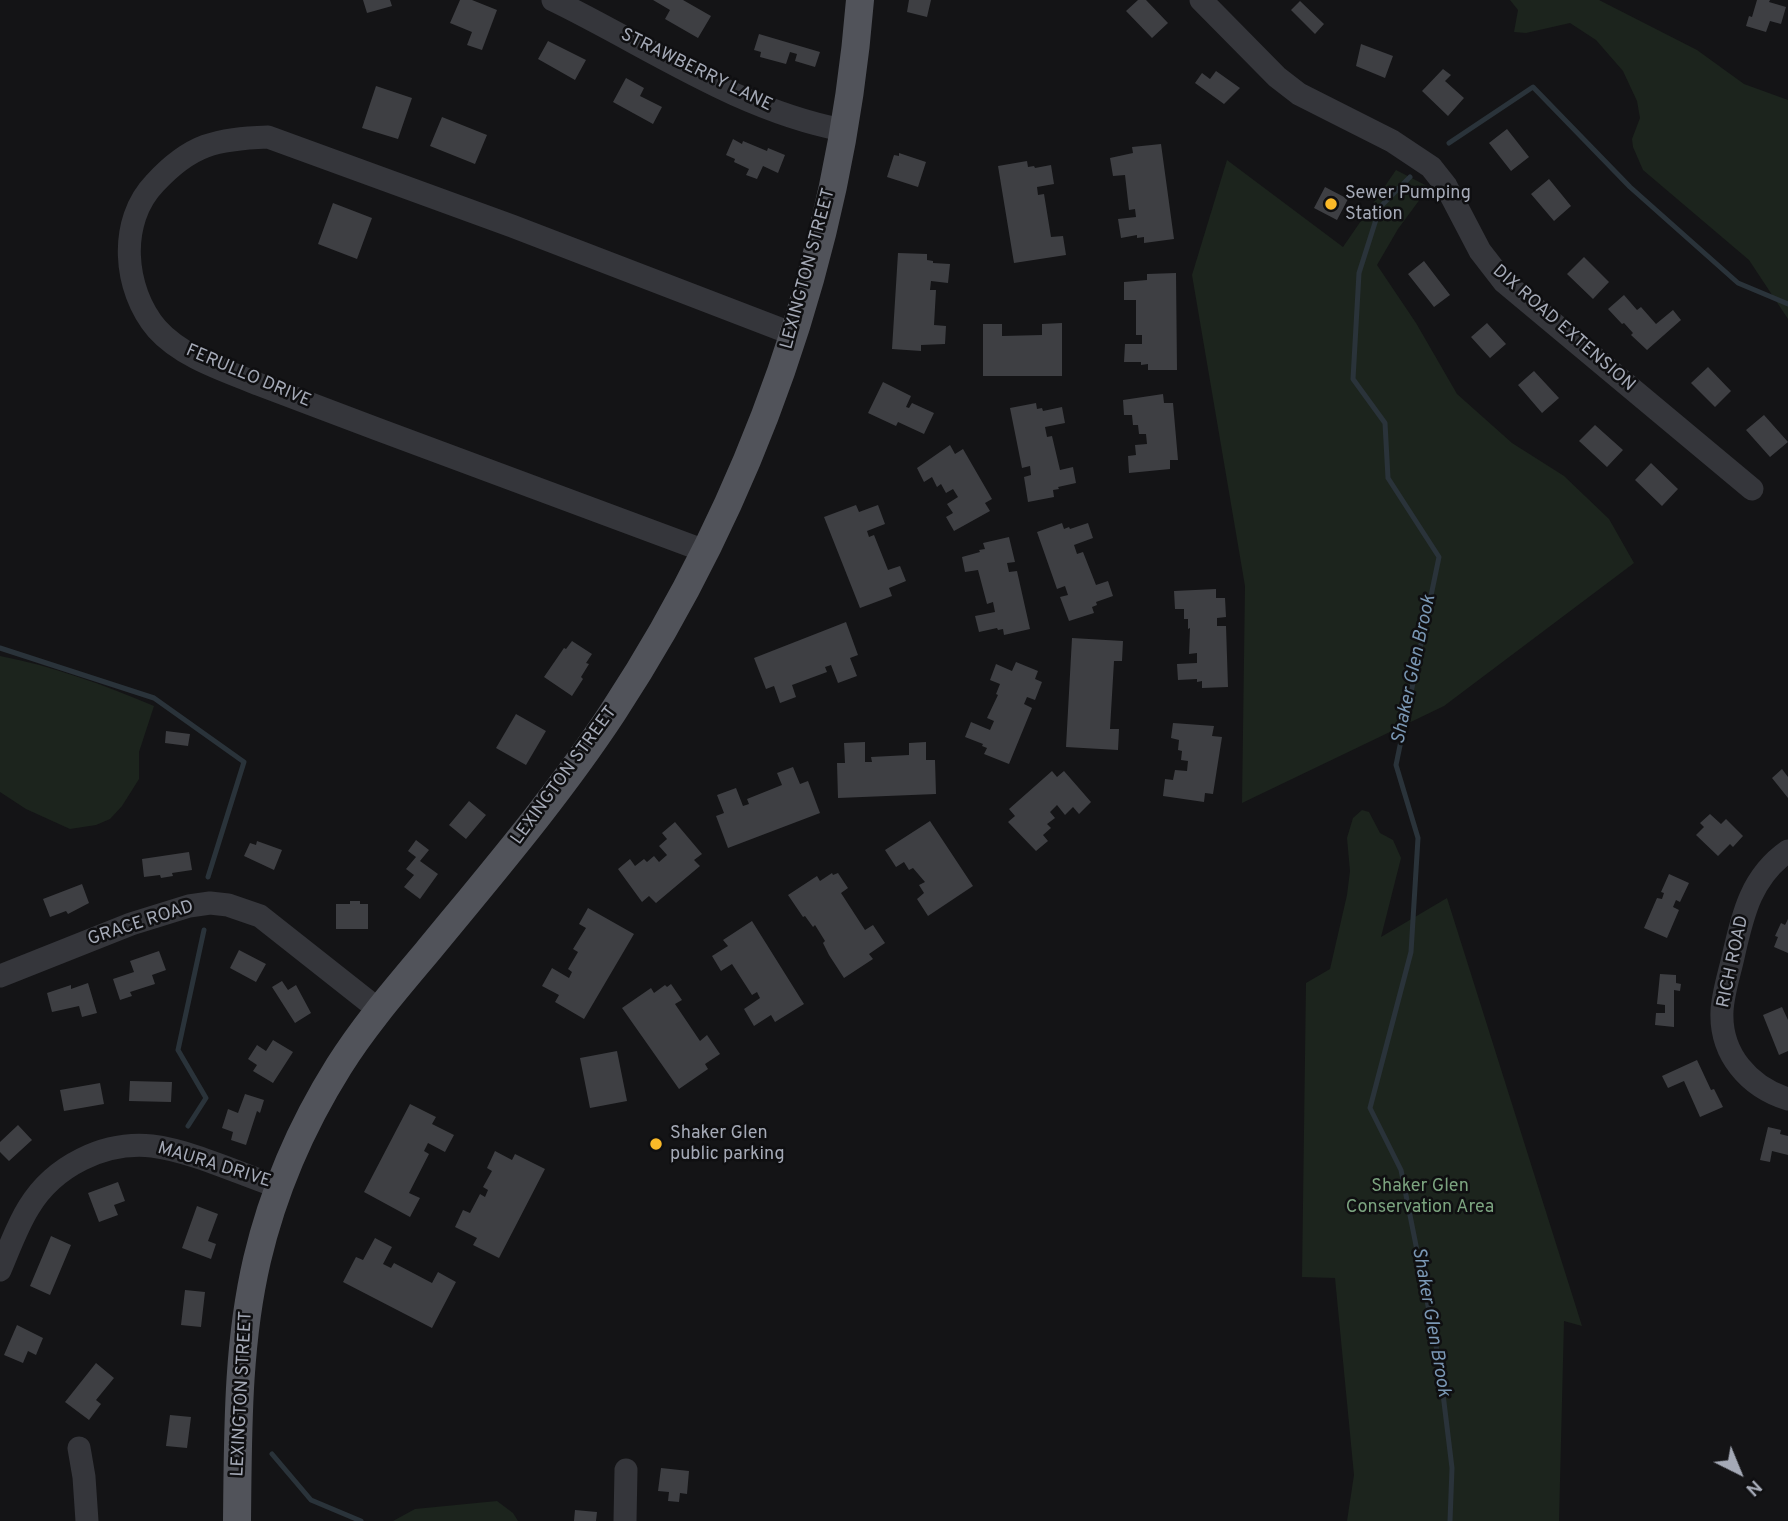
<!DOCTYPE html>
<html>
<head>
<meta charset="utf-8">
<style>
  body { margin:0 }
  #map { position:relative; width:1788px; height:1521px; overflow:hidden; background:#141416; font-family:Overpass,sans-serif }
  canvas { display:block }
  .north { position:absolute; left:1704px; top:1437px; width:70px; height:70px; -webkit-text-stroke:5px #0f0f11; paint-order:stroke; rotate:137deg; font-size:19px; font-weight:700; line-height:28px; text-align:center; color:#a5aab7 }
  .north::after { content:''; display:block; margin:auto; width:24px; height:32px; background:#a5aab7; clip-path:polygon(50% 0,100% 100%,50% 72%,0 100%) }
</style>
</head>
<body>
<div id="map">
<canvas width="1788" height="1521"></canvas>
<div class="north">N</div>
</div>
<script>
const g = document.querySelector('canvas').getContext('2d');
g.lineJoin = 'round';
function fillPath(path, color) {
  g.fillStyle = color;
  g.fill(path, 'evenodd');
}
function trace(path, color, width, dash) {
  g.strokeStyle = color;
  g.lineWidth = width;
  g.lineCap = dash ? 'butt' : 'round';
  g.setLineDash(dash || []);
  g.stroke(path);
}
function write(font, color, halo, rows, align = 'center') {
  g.font = font + ' Overpass,sans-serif';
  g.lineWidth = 5;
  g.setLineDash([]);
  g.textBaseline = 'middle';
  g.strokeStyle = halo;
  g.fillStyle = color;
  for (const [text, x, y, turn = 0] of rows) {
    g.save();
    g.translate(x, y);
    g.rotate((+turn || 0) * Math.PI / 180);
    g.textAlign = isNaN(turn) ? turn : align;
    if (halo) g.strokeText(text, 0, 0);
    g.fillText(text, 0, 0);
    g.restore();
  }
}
const green = new Path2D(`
  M1510,0H1599L1697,50L1744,84L1788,100V319L1749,260L1643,170L1633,147L1632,139L1640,118L1637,101L1623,71L1596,40L1570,23L1526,33L1514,32L1518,10Z
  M1227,160L1343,247L1396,170L1429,187L1398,229L1377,265L1416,323L1457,394L1512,443L1564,476L1609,519L1634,563L1444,706L1242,803L1245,586L1192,275Z
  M0,656C53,666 104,685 154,706L139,752V779L122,806L110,819L96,825L70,829L26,809L0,792Z
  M1362,810L1369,812L1380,833L1393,840L1401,858L1381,937L1447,898L1582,1326L1564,1321L1559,1521H1347L1354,1475L1335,1278L1302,1277L1306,983L1330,969L1347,895L1350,871L1347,838L1353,818Z
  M497,1501L513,1513L518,1521H393L415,1509Z`);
const stream = new Path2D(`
  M1449,143L1533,87L1630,187L1738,283L1788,304
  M1410,177L1380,207L1359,273L1353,379L1385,423L1388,478L1439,557L1396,765L1418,838L1411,952L1370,1108L1401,1170L1439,1361L1452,1468L1450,1521
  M0,648L154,698L244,762L208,877
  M188,1126L206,1098L178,1050L204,930
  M272,1454L311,1500L361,1521`);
const building = new Path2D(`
  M363,0H390L392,6L367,13Z
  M460,0H472L497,10L482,50L467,45L472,32L450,23Z
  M653,0H683L711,16L698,38L665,19L670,10Z
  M909,0H931L927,17L907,12Z
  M1138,0H1146L1168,23L1152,38L1126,11Z
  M1757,0H1770L1769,2L1786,7L1781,24L1770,21L1766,32L1746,26L1749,16L1752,17Z
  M1300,1L1324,24L1315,34L1291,10Z
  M759,34L820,52L815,67L795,61L797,54L790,52L786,64L760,57L761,52L754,50Z
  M548,41L586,60L575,80L538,59Z
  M1361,44L1393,56L1385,78L1356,66Z
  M1443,69L1451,75L1445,81L1464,98L1448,116L1422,91Z
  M1216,71L1240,88L1224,104L1195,83L1202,73L1210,79Z
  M626,78L644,88L640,96L662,107L653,124L613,102Z
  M376,86L412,98L398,139L362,128Z
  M442,117L487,135L475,164L430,146Z
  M1507,129L1529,157L1511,171L1489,143Z
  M733,139L742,144L743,141L767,151L768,148L785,155L778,173L763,166L757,179L746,175L749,169L734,162L735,159L726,155Z
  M1161,144L1174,239L1144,243V237L1137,238V235L1121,238L1118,219L1136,217L1135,209L1129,210L1125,175L1113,176L1110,158L1133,153L1132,147Z
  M899,153L926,162L918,187L887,177L894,155L899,156Z
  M1027,161L1028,167L1034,166L1035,168L1051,165L1054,184L1037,187L1038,195L1044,194L1051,237L1063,236L1066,255L1014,263L998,166Z
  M1549,179L1571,206L1554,221L1531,194Z
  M1325,187L1348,199L1337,220L1314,208Z
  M333,203L372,218L357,259L318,244Z
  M898,253L927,254V260L933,261V263L950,264L948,283L931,281L930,290H936L934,325L946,326L945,344L921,345V351L892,349Z
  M1584,257L1609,282L1593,299L1567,274Z
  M1424,261L1450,295L1434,307L1408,274Z
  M1176,273L1177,370H1148V364L1141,365V362H1124L1125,344H1142V335H1136V300H1124V282L1147,280V274Z
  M1624,295L1637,310L1641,307L1656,324L1673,310L1681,320L1647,350L1631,335L1633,333L1624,323L1622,324L1608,309Z
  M1062,323V376H983V324H1002V336L1042,335V324Z
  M1487,323L1506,344L1490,358L1471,337Z
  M1708,367L1731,391L1715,407L1691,383Z
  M1534,371L1559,398L1542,413L1518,385Z
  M883,382L911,396L906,407L909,408L912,403L934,413L924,434L898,422L896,426L868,413Z
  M1163,394L1164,403H1173L1178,460H1170V469L1129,473L1128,456L1136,455L1135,445L1147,444L1146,434H1139L1138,425H1133L1132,415H1124L1123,400Z
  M1036,403L1037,409L1042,408L1043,411L1062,407L1065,423L1045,427L1047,437L1052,436L1060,470L1073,467L1076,483L1058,487L1059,489L1053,490L1054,497L1028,502L1024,477L1031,475L1030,466L1022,468L1010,408Z
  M1764,415L1788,442L1770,457L1746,430Z
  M1595,425L1623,450L1607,467L1579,441Z
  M950,445L955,454L963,449L992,499L985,503L990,511L954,531L946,517L953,513L947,504L958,497L953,489L946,493L941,484L937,487L932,477L924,482L917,468Z
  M1651,463L1678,489L1662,506L1635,480Z
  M856,505L859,512L878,505L885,524L867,531L869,537L874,535L888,570L900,566L906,581L889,588L892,596L860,608L824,517Z
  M1062,523L1064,529L1069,527L1070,529L1088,523L1093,538L1074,545L1077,554L1083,552L1096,585L1108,581L1113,596L1096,602L1097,605L1092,607L1094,613L1069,621L1060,597L1068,595L1065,586L1057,589L1037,532Z
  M1009,537L1015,562L1007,563L1009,572L1017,571L1030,629L1004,635L1003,629L998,630L997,628L979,632L975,616L995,612L993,602L987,604L978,570L965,572L962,557L980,552L979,550L985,549L983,543Z
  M1216,589V598H1225L1226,617L1217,618V626H1226L1228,687L1202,688V681L1197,682V679L1178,680L1177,664L1197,663V653L1189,654L1190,628L1188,629V619H1184V609H1175L1174,591Z
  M846,622L858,655L850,658L857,676L838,683L831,665L825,667L827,672L792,685L796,697L780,703L774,686L766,689L754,658Z
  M1072,638L1123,641L1122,661H1114L1110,729H1119L1118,750L1066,747Z
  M572,641L592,654L586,663L589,664L581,677L583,679L572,696L544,677L564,648L566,649Z
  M1016,662L1038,671L1035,679L1042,682L1035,700L1027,697L1024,704L1032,708L1009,764L984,754L987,748L982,746L983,744L965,737L971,722L990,730L994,721L987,718L998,695L996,694L1000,684L990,680L996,664L1012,671Z
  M516,714L546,731L526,765L496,748Z
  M1173,723L1214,726L1212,736L1222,737L1213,794L1205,793L1204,802L1163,796L1165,779L1173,780L1175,770L1187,771L1188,761L1181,760L1182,751L1178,750L1179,740L1171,738Z
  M166,731L190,734L188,746L165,743Z
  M865,742V762H872L871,757L909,755V743L926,742V760H935L936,794L838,798L837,763H845L844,743Z
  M793,767L800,784L808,781L820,813L728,848L716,816L724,813L717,795L736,788L743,806L749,804L747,799L782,785L777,773Z
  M1782,769L1788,777V798L1772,778Z
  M1052,771L1057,777L1064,771L1091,802L1079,814L1073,807L1065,815L1057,805L1050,812L1055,818L1047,824L1051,828L1043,835L1048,841L1036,851L1008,822L1015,816L1009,809Z
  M469,801L486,815L466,839L449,825Z
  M1710,814L1721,824L1726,819L1743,836L1733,847L1730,844L1718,856L1696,835L1704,827L1700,823Z
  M930,821L973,886L928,916L917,899L924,893L919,885L925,882L913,868L909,870L904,862L896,867L885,850Z
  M675,822L702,854L694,860L700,866L656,903L649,896L642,902L618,869L630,859L635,866L644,859L647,862L654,856L659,862L667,855L659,846L667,839L662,833Z
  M416,840L429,850L420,861L438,874L420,899L404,887L414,875L406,869L416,857L408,851Z
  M257,841L282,850L274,870L244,856L250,843L256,845Z
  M189,852L192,870L172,873L173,876L161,878L160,875L144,877L142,859Z
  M832,873L833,875L838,873L848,888L841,893L865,930L873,925L885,943L869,954L873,959L844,978L829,955L823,943L825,941L815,925L813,927L805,916L803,917L788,895L817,876L820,881Z
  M1669,874L1689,883L1680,902L1676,900L1673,907L1679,910L1667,938L1644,928L1657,898L1662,899L1664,893L1661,892Z
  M82,884L89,903L68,914L66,911L50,917L43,899Z
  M350,901H360V904H368V929H336V904H350Z
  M588,908L634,934L584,1019L555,1002L559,995L542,986L552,968L569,978L572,972L568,969L578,952L573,949L586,928L579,924Z
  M1788,919V953L1774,947L1778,937L1775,936L1781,923L1785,925Z
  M752,921L804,1004L775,1022L771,1015L754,1026L744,1009L760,998L757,992L752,995L732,964L721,971L712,956L728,946L723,940Z
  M239,950L266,964L256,982L230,968Z
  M159,951L166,970L152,975L155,984L130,992L132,996L120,1000L113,979L134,972L130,961Z
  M1660,974L1676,975V983L1681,984L1680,991L1674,990V1027L1655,1025L1656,1013H1665V1005L1657,1004Z
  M282,981L288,990L296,985L311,1013L295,1023L272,987Z
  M88,983L97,1013L82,1017L79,1006L52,1012L47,993L71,985V989Z
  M671,984L682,1000L675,1004L700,1041L707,1035L720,1054L705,1064L708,1069L679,1089L622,1008L651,988L654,993L665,985L667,987Z
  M1782,1007L1788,1020V1051L1779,1055L1763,1015Z
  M273,1040L293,1052L273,1083L253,1071L257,1065L248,1059L257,1045L266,1051Z
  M617,1051L627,1101L590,1108L580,1058Z
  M1697,1060L1711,1090L1714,1089L1723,1107L1700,1117L1684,1081L1668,1088L1662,1076Z
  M130,1081L172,1082L171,1102L129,1101Z
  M100,1083L104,1104L64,1111L60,1090Z
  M245,1094L264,1100L260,1113L257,1111L246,1145L231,1140L233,1132L222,1128L228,1109L238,1113Z
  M410,1104L436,1117L432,1124L454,1135L445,1152L428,1143L424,1151L429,1154L409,1193L420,1198L410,1217L364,1192Z
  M18,1125L32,1140L9,1161L0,1152V1142Z
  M1768,1127L1781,1130L1780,1134L1788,1136V1155L1772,1151L1770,1162L1760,1160Z
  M495,1151L512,1160L515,1154L545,1169L499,1258L473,1245L477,1238L455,1227L463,1210L470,1213L480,1194L485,1197L488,1190L483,1187L492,1171L487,1168Z
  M118,1182L125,1201L114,1205L118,1215L99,1222L88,1193Z
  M197,1206L218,1214L208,1241L216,1244L211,1259L182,1248Z
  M51,1236L71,1245L50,1295L30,1286Z
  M375,1238L392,1247L383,1264L391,1268L394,1263L432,1283L438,1272L456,1282L432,1328L343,1282L356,1257L363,1260Z
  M185,1290L205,1292L201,1327L181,1325Z
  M17,1325L43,1338L36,1355L28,1351L23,1363L4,1355Z
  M96,1363L114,1378L96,1400L101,1404L89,1420L65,1402Z
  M170,1415L191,1417L187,1448L166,1446Z
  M661,1468L689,1471L687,1494L680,1493L679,1502L668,1501L669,1492L658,1491Z
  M575,1510L597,1512L596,1521H574Z`);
const minor = new Path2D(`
  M553,0C648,46 738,110 843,130
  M1201,0L1277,77L1299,94L1392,141L1431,167L1446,186L1480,251L1504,282L1752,489
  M705,551C596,510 487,469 377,429C337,414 298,399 258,384C224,370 182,357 157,329C123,289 118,221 155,183C191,144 216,139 268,137L512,226L793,334
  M1788,851C1752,876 1743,913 1734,953C1730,972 1723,992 1722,1011C1720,1054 1749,1087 1788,1099
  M0,976L131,924L189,906L210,903L228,905L260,916L379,1010
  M0,1270C9,1249 17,1226 29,1207C54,1166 104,1141 152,1146C192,1151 240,1174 279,1187
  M79,1448L84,1477L87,1521
  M625,1521L626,1470`);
const major = new Path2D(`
  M237,1521C238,1434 237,1346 257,1260C273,1192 302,1125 339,1066C364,1026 396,989 427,952C491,874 557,797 613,712C752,500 840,253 860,0`);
const markers = [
  [1331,204,7,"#fab928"],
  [656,1144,7,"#fab928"]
];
const streetNames = [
  ["STRAWBERRY LANE",696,71,26],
  ["LEXINGTON STREET",809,269,-75],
  ["DIX ROAD EXTENSION",1563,329,41],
  ["FERULLO DRIVE",248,377,23],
  ["LEXINGTON STREET",565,776,-54],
  ["GRACE ROAD",141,924,-18],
  ["RICH ROAD",1734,962,-78],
  ["MAURA DRIVE",214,1166,17],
  ["LEXINGTON STREET",243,1394,-87]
];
const poiNames = [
  ["Sewer Pumping",1345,194],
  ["Station",1345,215],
  ["Shaker Glen",670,1134],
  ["public parking",670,1155]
];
const parkNames = [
  ["Shaker Glen",1420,1187],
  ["Conservation Area",1420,1208]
];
const waterNames = [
  ["Shaker Glen Brook",1415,670,-78],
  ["Shaker Glen Brook",1430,1322,80]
];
fillPath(green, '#1c241d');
trace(stream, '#2a333a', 5);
fillPath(building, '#3e3f43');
trace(minor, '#35363b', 23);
trace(major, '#51535a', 28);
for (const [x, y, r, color] of markers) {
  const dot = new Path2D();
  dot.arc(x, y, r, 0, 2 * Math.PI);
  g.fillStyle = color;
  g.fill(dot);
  trace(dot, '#0f0f11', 2.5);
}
write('18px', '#a5aab7', '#0f0f11', streetNames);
write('18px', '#a5aab7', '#0f0f11', poiNames, 'left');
write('18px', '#7ba37f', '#0f0f11', parkNames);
write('italic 19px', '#7a97b4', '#0f0f11', waterNames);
</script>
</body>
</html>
